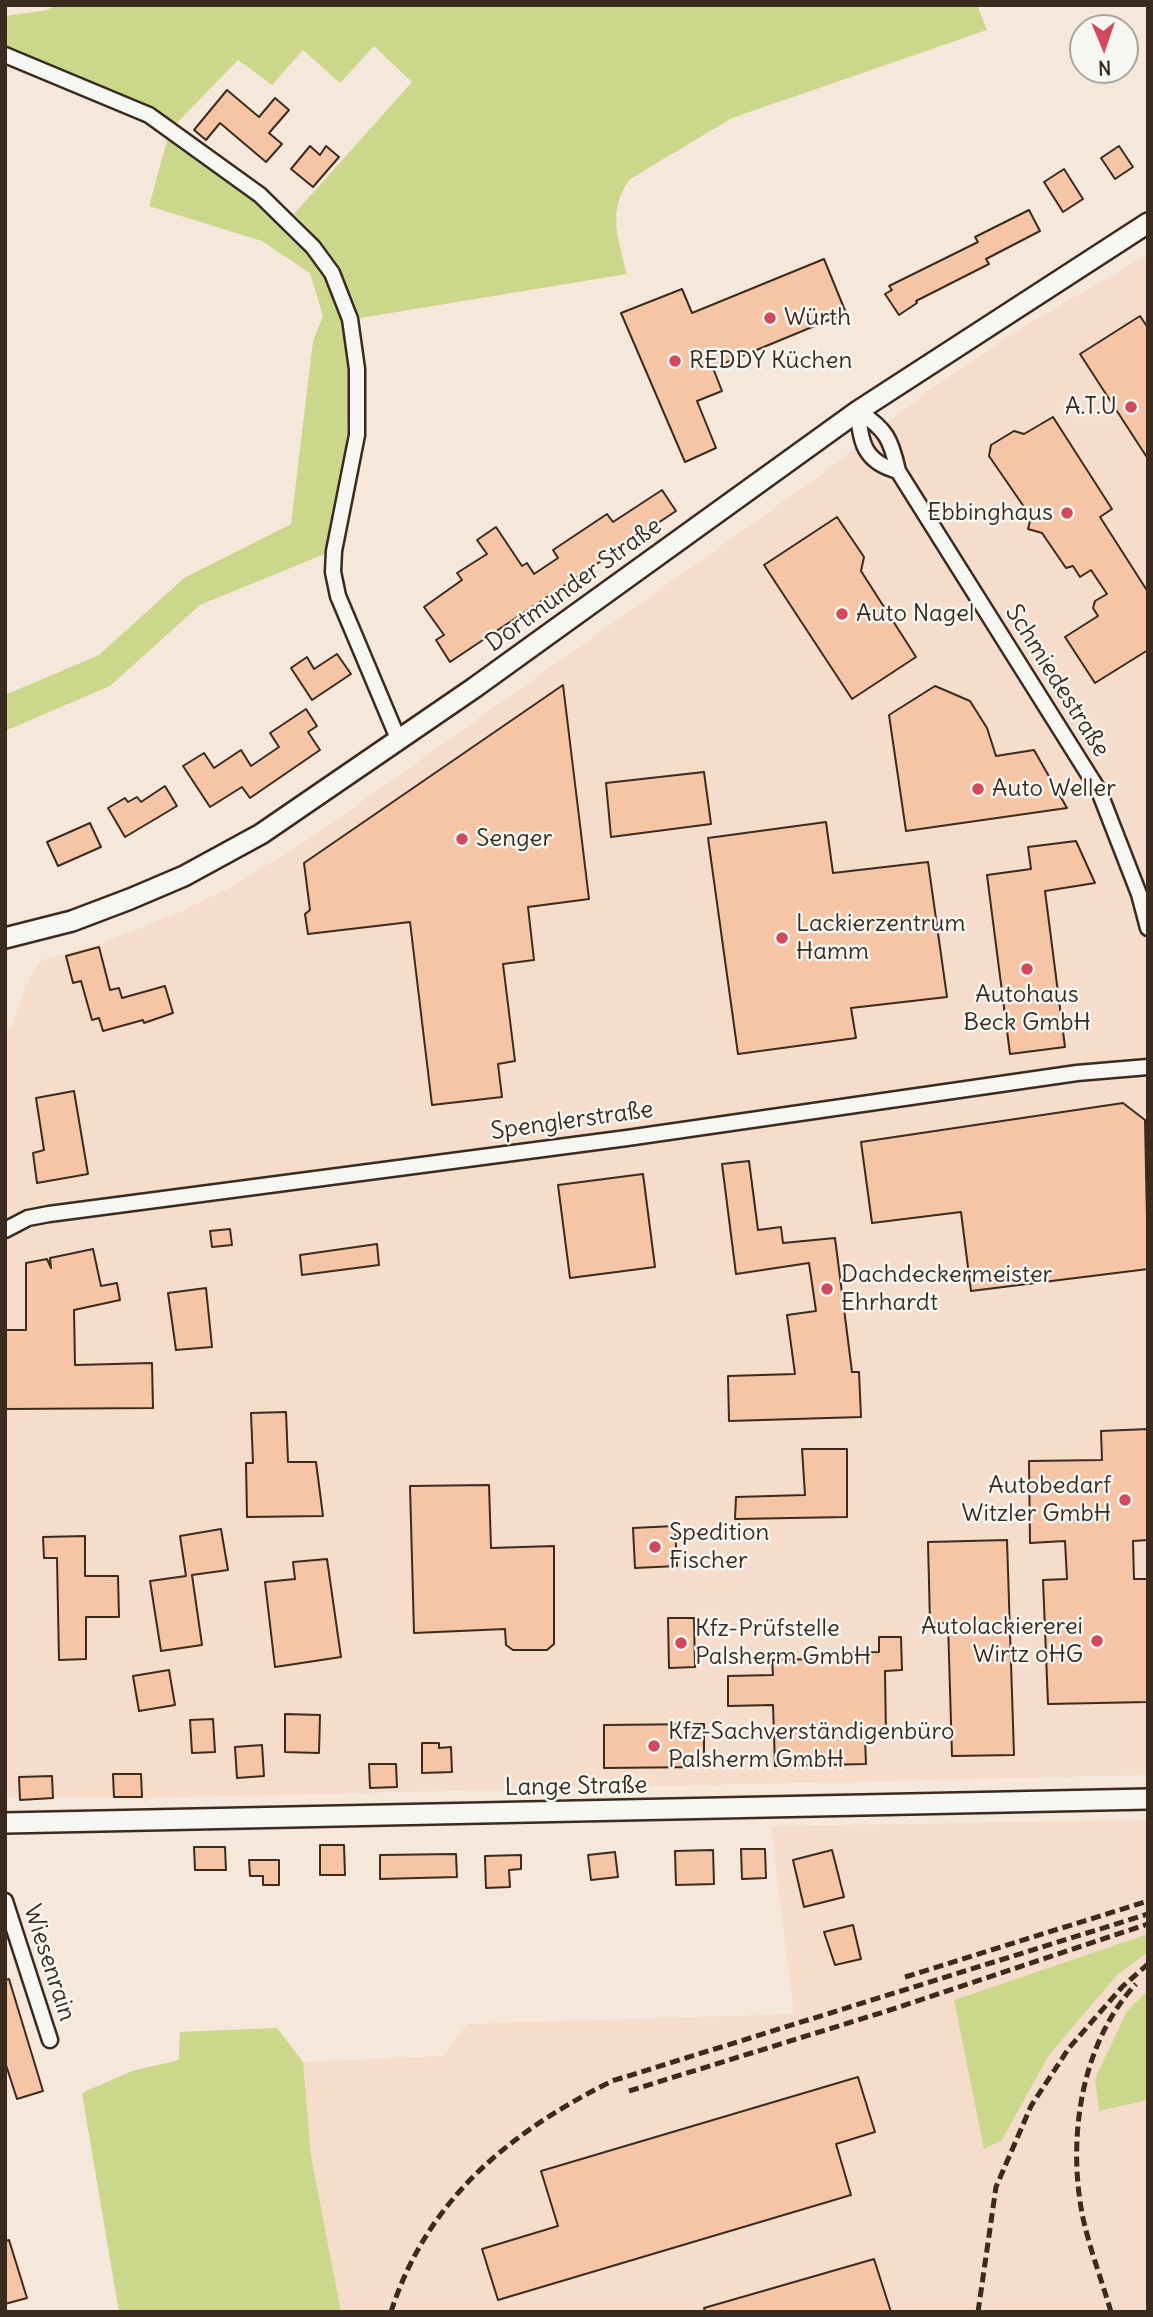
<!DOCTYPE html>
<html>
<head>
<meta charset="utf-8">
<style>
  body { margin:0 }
  #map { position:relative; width:1153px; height:2317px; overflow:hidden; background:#f6e7db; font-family:Delius,sans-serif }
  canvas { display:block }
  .frame { position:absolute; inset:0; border:7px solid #3b2a1e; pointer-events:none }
  .north { position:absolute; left:1069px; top:14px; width:70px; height:70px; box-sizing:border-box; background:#f6f6f2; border:2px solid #aba49d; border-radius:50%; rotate:178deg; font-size:19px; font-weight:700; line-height:28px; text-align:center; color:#3b2a1e }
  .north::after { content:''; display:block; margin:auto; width:24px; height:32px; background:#d1495b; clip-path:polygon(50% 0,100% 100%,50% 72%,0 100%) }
</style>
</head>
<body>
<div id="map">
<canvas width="1153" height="2317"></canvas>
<div class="frame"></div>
<div class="north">N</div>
</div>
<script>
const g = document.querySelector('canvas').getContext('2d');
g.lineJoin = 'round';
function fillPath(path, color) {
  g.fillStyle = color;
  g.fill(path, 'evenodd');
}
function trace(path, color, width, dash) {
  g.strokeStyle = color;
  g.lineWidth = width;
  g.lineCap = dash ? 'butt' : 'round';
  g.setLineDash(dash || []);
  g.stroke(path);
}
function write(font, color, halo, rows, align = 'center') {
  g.font = font + ' Delius,sans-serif';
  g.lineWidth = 5;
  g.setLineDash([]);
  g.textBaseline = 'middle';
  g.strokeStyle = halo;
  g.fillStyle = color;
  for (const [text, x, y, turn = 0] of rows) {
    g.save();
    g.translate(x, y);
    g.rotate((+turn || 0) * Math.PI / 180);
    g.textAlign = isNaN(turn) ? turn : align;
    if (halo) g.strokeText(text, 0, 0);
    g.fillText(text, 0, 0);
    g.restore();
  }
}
const built = new Path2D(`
  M1148,254V1775L142,1798L5,1797V1031L11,1026L31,975L42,960L103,943L178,913L229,888L309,839L819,476L923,395L1009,335Z
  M1148,1820V1934L954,2000L985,2149L1002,2140L1049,2055L1118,1974L1148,1952V1990L1127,2012L1099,2111L1148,2100V2312H119L82,2093L132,2071L179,2060L180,2032L277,2028L303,2062L443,2056L467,2024L794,2014L771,1826Z`);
const green = new Path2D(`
  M55,5H977L987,30L732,118L630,179C607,210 618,239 627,274L360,318C343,271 330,249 294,214L412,82L374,46L340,83L303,50L272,85L238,60L175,125L152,110L5,46V16L47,10Z
  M168,137C223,177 296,221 330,281C366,347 344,482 327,553L200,605L110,686L5,731V695L99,655L184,578L291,524L313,341L323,316L310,273L262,241L149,206Z
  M1148,1934V1952L1118,1974L1049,2055L1002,2140L984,2149L954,2000Z
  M1148,1990V2100L1099,2111L1095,2079L1127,2011Z
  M277,2028L303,2062L311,2156L341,2312H119L82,2093L132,2071L179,2060L180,2032Z`);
const building = new Path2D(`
  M227,90L259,117L275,98L289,110L269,133L282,144L266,162L220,123L206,140L194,130Z
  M310,146L320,155L326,146L339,157L313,187L291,169Z
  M1119,146L1133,167L1115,179L1101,158Z
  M1064,169L1083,199L1063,212L1044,182Z
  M1029,210L1040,231L986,259L989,264L916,301L917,303L899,315L885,294L892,290L889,286L978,242L975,237Z
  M824,259L846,313L713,368L722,391L697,401L716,448L685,462L621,313L682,289L692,313Z
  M1140,316L1148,328V459L1080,354Z
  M1053,417L1112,509L1100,517L1148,592V650L1095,683L1065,637L1098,616L1093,608L1095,601L1107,594L1091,570L1080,577L1073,566L1066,568L1042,533L1028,529L1031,517L989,456L991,445L1014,431L1024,434Z
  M662,490L676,511L450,662L436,640L444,635L424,607L462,580L457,573L487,554L477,540L496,527L522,566L527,563L534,574L558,558L553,550L607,514L613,522Z
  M837,517L864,557L861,571L916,657L852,699L764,565Z
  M337,654L351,674L312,700L291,668L307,657L314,669Z
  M563,685L589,899L528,907L534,960L503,964L515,1061L498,1064L502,1097L432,1105L410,922L308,934L305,914L310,910L304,863Z
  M935,686L970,701L987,728L996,756L1034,750L1067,808L906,831L889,715Z
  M306,709L317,726L308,732L320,750L250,798L242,787L210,807L183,766L204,753L214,768L241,750L251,766L279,747L270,733Z
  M704,772L711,824L611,837L606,783Z
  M165,786L177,806L125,837L108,808L125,798L128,802L137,797L141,802Z
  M826,822L833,873L928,862L947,997L851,1008L856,1038L738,1054L708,838Z
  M90,823L101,847L58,866L47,842Z
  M1076,841L1095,883L1045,891L1065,1047L1010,1054L987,875L1031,869L1028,847Z
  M99,947L110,990L119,988L122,998L165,986L173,1013L144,1023L143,1020L103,1031L99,1018L92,1020L81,981L73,983L66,956Z
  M74,1091L88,1174L37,1183L33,1153L44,1150L36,1098Z
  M1123,1103L1145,1120L1148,1269L971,1291L961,1212L872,1223L861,1142Z
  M749,1161L758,1230L781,1227L783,1243L835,1238L852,1372H859L861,1417L729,1421L728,1376L795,1374L787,1315L816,1311L809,1263L736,1274L722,1164Z
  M643,1174L655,1267L570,1278L558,1185Z
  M230,1229L232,1245L212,1247L210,1231Z
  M377,1244L379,1265L302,1275L300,1255Z
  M93,1249L101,1286L117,1283L120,1300L74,1310L75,1365L152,1363L153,1408L6,1409L5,1330H26V1263L47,1259L51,1268L50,1258Z
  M206,1288L212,1347L176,1350L168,1293Z
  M286,1412L288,1462H316L323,1516L247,1517L246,1463H253L251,1413Z
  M1148,1429V1540L1133,1541L1134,1579H1148V1702L1048,1704L1043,1580L1067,1579L1065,1541L1030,1543L1029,1461L1102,1460L1101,1431Z
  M802,1449H847V1517L735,1519L736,1497L805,1495Z
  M489,1485L491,1548L554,1546V1644L547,1650H513L506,1645L505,1629L414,1633L410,1486Z
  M675,1526L677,1566L635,1568L633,1528Z
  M221,1529L228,1570L192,1575L202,1645L161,1651L150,1581L186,1576L180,1536Z
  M85,1536V1576H118L119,1617H86V1659L59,1660L57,1558H44L43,1537Z
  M1007,1540L1014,1755L952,1756L948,1623H930L928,1542Z
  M327,1559L341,1657L275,1667L265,1582L295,1579L293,1562Z
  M668,1618H694L695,1667L669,1668Z
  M879,1637H901L902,1670L885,1671L886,1736L865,1737L866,1764L775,1766L773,1705L728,1706V1676L773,1675L772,1660L815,1659V1653L879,1652Z
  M169,1670L175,1705L139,1711L133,1676Z
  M285,1714L320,1715L319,1753L285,1752Z
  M213,1719L215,1752L192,1753L190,1720Z
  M704,1724V1767L604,1768V1725Z
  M422,1743H439V1748L451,1747L452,1772L422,1773Z
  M262,1745L264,1776L237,1778L235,1747Z
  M369,1764H396L397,1787L370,1788Z
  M113,1774H141L142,1797H114Z
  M52,1776L53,1798L20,1800L19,1777Z
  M320,1845H344L345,1875H320Z
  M194,1847H225L226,1870H195Z
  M741,1849H765L766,1878L742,1879Z
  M713,1850L714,1884L676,1885L675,1851Z
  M832,1850L844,1897L804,1907L793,1860Z
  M615,1852L618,1877L591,1880L588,1855Z
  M456,1854L457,1877L380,1879V1855Z
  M521,1855V1869L509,1870L510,1887L486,1888L485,1856Z
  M249,1860H279V1885H263V1876H250Z
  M853,1925L861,1959L835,1965L824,1932Z
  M9,1979L43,2091L17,2099L5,2062V1980Z
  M858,2077L875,2132L836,2144L851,2195L498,2300L482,2249L558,2226L541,2171Z
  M9,2240L27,2298L5,2304V2241Z
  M874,2259L891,2312H705L704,2308Z`);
const street = new Path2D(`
  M5,55L149,115L260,195L313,247L332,273L350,319L357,369V435L334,551L333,572L338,596L399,741
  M858,411C886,429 891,439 898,471L1099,791L1139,894L1148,928
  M858,411C860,442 864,462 898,471
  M5,1230L28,1218L49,1214L627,1138L1077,1073L1148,1067
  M5,1901L50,2040`);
const secondary = new Path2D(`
  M5,938L72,921L130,899L184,876L261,834L474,688L858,411L1148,223
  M5,1823L1148,1799`);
const rail = new Path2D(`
  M905,1977L1148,1901
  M629,2091L887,2011L1148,1924
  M391,2312C427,2199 510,2132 612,2081L1148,1914
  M978,2312L996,2187L1031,2106L1069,2048L1122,1987L1148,1964
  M1111,2312C1102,2281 1090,2250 1083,2218C1067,2141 1080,2044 1136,1984`);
const markers = [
  [770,318,7,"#d1495b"],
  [675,361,7,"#d1495b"],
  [1131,407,7,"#d1495b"],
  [1067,513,7,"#d1495b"],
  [842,614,7,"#d1495b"],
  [978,789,7,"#d1495b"],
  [462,839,7,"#d1495b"],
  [782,938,7,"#d1495b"],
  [1027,969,7,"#d1495b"],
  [827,1289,7,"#d1495b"],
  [1125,1500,7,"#d1495b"],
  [655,1547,7,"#d1495b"],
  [1097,1641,7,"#d1495b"],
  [681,1643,7,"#d1495b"],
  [654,1746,7,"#d1495b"]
];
const poiNames = [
  ["Würth",784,318],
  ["REDDY Küchen",689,361],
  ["A.T.U",1117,407,"right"],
  ["Ebbinghaus",1053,513,"right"],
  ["Auto Nagel",856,614],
  ["Auto Weller",992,789],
  ["Senger",476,839],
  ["Lackierzentrum",796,924],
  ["Hamm",796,952],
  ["Autohaus",1027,995,"center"],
  ["Beck GmbH",1027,1023,"center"],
  ["Dachdeckermeister",841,1275],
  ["Ehrhardt",841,1303],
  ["Autobedarf",1111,1486,"right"],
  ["Witzler GmbH",1111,1514,"right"],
  ["Spedition",669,1533],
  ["Fischer",669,1561],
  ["Autolackiererei",1083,1627,"right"],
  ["Wirtz oHG",1083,1655,"right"],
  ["Kfz-Prüfstelle",695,1629],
  ["Palsherm GmbH",695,1657],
  ["Kfz-Sachverständigenbüro",668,1732],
  ["Palsherm GmbH",668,1760]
];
const streetNames = [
  ["Dortmunder Straße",574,585,-36],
  ["Schmiedestraße",1057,681,58],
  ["Spenglerstraße",572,1121,-8],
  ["Lange Straße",576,1787,-1],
  ["Wiesenrain",49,1963,72]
];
fillPath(built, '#f6ddcb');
fillPath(green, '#cbd88b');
fillPath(building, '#f6c5a6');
trace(building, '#3b2a1e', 2);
trace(street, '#3b2a1e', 19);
trace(secondary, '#3b2a1e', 24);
trace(street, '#f6f6f2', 14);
trace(secondary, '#f6f6f2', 19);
trace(rail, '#3b2a1e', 5, [10, 5]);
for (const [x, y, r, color] of markers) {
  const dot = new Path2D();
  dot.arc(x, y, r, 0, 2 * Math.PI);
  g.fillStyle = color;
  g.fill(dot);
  trace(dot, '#f6f6f2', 2.5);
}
write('24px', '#3b2a1e', '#f6f6f2', poiNames, 'left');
write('24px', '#3b2a1e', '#f6f6f2', streetNames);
</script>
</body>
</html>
